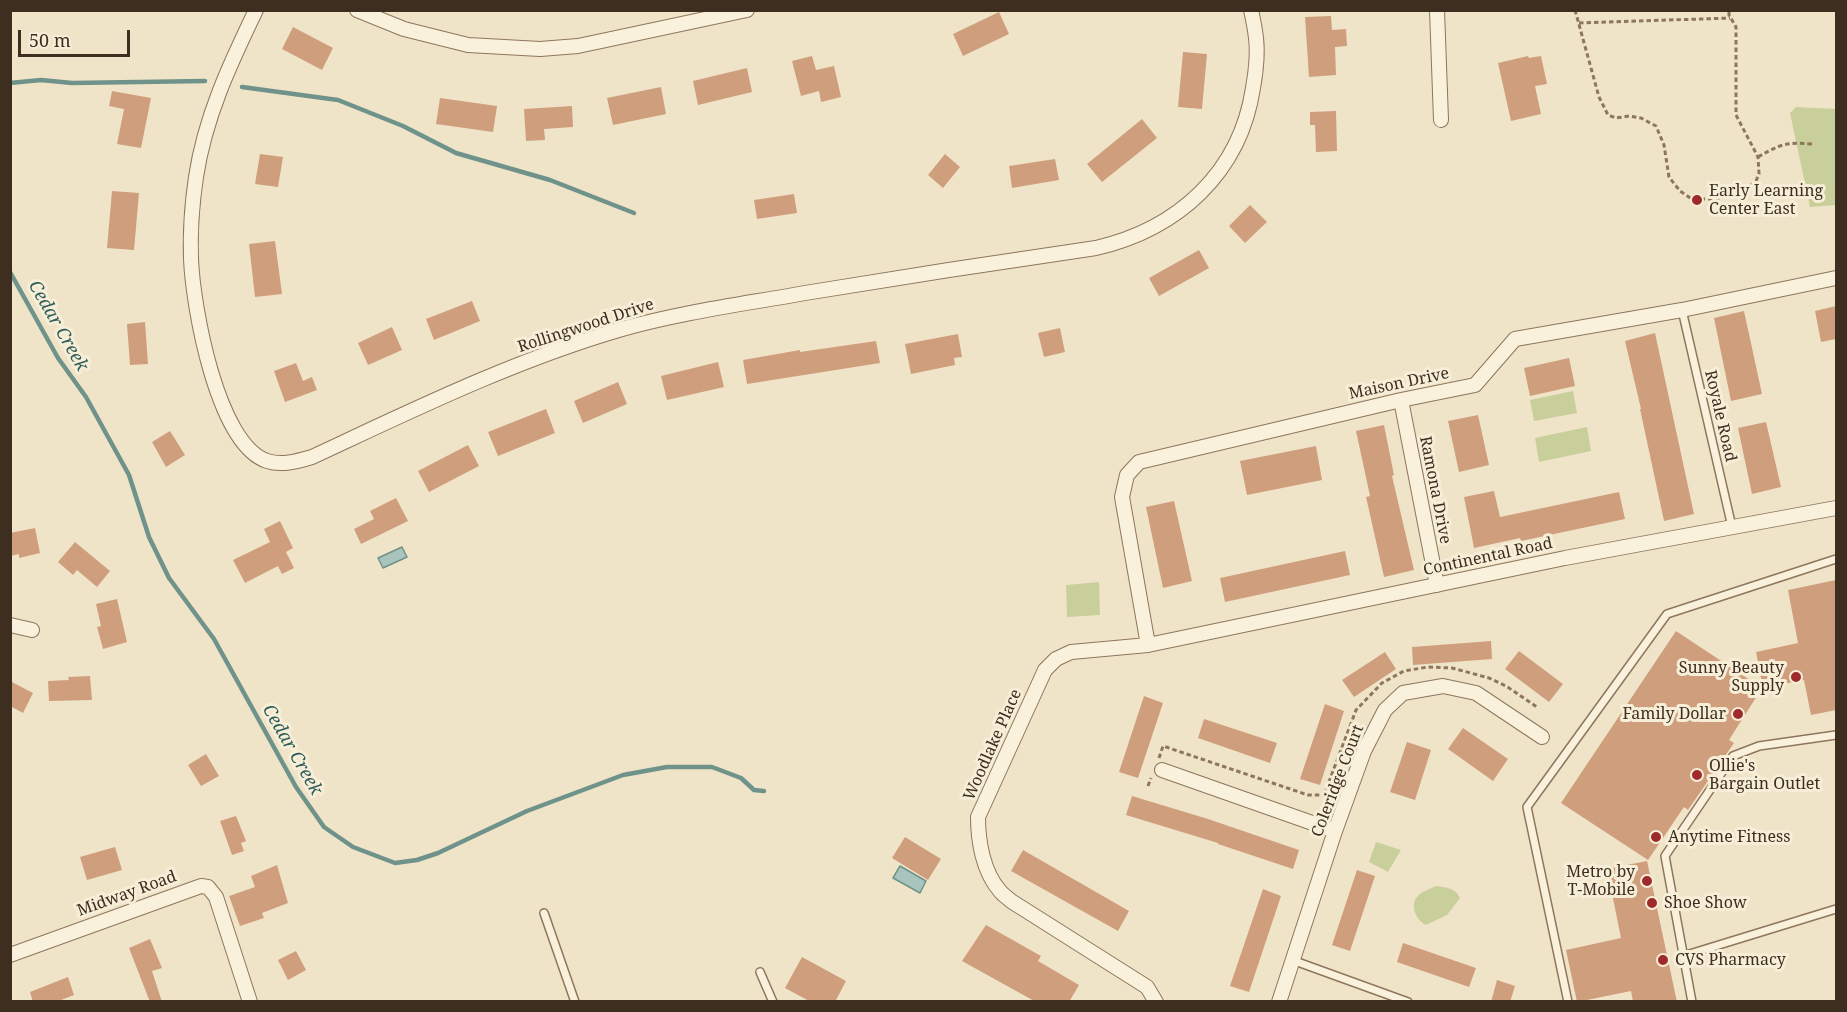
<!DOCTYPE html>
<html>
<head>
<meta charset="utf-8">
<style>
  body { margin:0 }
  #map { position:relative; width:1847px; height:1012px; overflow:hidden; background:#f0e4c8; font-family:"Noto Serif",serif }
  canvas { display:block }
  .frame { position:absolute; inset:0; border:12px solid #3d2e20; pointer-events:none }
  .scale { position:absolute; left:18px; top:30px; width:112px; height:27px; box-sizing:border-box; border:3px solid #3d2e20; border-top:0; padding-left:8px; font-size:18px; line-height:21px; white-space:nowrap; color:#3d2e20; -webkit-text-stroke:4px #f7eed8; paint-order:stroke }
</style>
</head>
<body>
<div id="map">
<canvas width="1847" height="1012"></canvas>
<div class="frame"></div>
<div class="scale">50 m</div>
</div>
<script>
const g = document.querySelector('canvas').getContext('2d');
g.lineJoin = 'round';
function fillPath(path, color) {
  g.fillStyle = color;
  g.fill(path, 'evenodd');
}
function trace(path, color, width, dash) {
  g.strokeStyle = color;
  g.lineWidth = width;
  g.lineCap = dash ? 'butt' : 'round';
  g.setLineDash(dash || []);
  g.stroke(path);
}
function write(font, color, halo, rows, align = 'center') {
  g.font = font + ' "Noto Serif",serif';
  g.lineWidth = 6;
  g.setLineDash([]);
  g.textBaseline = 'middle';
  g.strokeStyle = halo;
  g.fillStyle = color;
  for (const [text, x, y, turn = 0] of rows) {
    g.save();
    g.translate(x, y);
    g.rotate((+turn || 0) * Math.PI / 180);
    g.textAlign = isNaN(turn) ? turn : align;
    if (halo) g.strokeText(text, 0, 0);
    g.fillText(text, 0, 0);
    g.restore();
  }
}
const green = new Path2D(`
  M1796,107L1836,109V205L1810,207L1790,113Z
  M1573,391L1577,413L1534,421L1530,400Z
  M1587,427L1591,451L1539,462L1535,438Z
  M1099,582L1100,615L1067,617L1066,585Z
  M1376,842L1401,850L1388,872L1369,862Z
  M1436,886C1445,887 1456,888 1460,898L1447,915L1426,925C1416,920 1409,905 1418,896C1422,891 1430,889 1436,886Z`);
const water = new Path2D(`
  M402,547L407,557L383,568L378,558Z
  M900,866L926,881L920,893L893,878Z`);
const stream = new Path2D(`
  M10,83L41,80L72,83L205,81
  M242,87L338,100L403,126L456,153L550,180L634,213
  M10,272L58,358L86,397L129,475L149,537L169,578L214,639L296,787L324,827L353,847L395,863L417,860L438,853L527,811L623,775L667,767H712L741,778L754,790L764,791`);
const building = new Path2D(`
  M999,12L1009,34L963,56L953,34Z
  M1331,16L1332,30L1346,29L1347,46L1335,47L1336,75L1309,77L1305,17Z
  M293,27L333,48L322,70L282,49Z
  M1183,52L1207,54L1202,109L1178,107Z
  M812,56L816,70L834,66L841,97L821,102L819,91L801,96L792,61Z
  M1528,56L1529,58L1541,56L1547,84L1535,86L1541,114L1511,121L1498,63Z
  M747,68L752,92L698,105L693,81Z
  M661,87L666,114L613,125L607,98Z
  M112,91L151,98L141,148L117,144L124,109L109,106Z
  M440,98L497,106L493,132L436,124Z
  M572,106L573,127L544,129L545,140L526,141L524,109Z
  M1336,111L1337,151L1316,152L1315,125H1310V112Z
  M1142,119L1157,138L1102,182L1087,164Z
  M260,154L283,157L278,187L255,184Z
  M945,154L960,167L943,188L928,175Z
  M1055,159L1059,180L1012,188L1009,166Z
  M112,191L139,193L134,250L107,248Z
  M794,194L797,213L757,219L754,200Z
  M1250,205L1267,222L1245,243L1229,226Z
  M275,241L282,294L255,297L249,244Z
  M1199,250L1209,268L1159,296L1149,278Z
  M472,301L480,321L434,340L426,319Z
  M1836,306V339L1821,342L1815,311Z
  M1744,311L1762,394L1731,401L1714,318Z
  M145,322L148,364L130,365L127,324Z
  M392,327L402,350L368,365L358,343Z
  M1060,328L1065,352L1044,357L1038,333Z
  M1655,333L1694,514L1664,521L1640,409H1641L1625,341Z
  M958,334L962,357L954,358L955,365L911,374L905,344Z
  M876,341L880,363L747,384L743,360L800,350V352Z
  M1569,358L1575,386L1530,396L1524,368Z
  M718,362L724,387L667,400L661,376Z
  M296,363L303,381L312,377L317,390L285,402L274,371Z
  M618,382L627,404L583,423L574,401Z
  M546,409L555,433L498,456L488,432Z
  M1478,415L1489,465L1459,472L1448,421Z
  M1766,422L1781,487L1752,494L1738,428Z
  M1384,425L1394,475L1392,476L1414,570L1384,577L1366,497L1370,496L1356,431Z
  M170,431L185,455L166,467L152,442Z
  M468,445L479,466L429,492L418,471Z
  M1316,446L1322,480L1247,495L1240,461Z
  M1494,491L1500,517L1619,492L1625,519L1521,541L1520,538L1474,548L1464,497Z
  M396,498L408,521L361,544L354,529L374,519L370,511Z
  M1174,501L1192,581L1163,588L1146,507Z
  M280,521L293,548L286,552L294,568L282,574L278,566L245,583L233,560L270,542L264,529Z
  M35,528L40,553L19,558V554L10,556V533Z
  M75,542L110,571L97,587L77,570L73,575L58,562Z
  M1345,551L1350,575L1225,602L1220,578Z
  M1836,580V710L1811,715L1804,680L1763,688L1756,652L1798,643L1788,590Z
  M117,599L127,642L103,649L97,627L101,626L96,604Z
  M1676,631L1762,688L1729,740L1734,743L1688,810L1684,807L1648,860L1561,803Z
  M1491,641L1492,659L1413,665L1412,647Z
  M1519,651L1563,684L1549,702L1505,669Z
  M1385,652L1396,669L1354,697L1342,680Z
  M90,676L92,700L49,701L48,681L69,680L68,677Z
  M10,681L33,693L23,713L10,706Z
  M1144,696L1163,703L1138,778L1119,772Z
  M1325,704L1344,711L1320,785L1300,779Z
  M1204,719L1277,743L1270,763L1198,738Z
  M1463,728L1508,759L1493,781L1448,749Z
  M1407,742L1431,750L1415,800L1390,792Z
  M206,754L219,776L201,786L188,765Z
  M1132,796L1208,819L1299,850L1293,869L1218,844V843L1126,815Z
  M236,816L246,841L241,843L244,851L232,855L220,821Z
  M905,837L941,859L928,880L892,858Z
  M115,847L122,870L87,880L80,857Z
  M1023,850L1129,911L1118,931L1011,871Z
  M1647,861L1677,1002H1633L1631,991L1577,1002L1566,950L1621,938L1607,869Z
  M277,865L288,903L262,913L264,918L240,926L229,896L255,887L251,876Z
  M1357,870L1375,876L1350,951L1332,945Z
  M1263,889L1281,896L1249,992L1230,986Z
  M986,925L1041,956L1038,961L1079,985L1069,1002H1036L962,961Z
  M150,939L162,968L152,971L162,1002H150L129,948Z
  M1403,943L1476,968L1469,987L1397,962Z
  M296,951L306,970L288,980L278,960Z
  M802,957L846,981L835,1002H811L785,988Z
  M68,977L74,995L56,1002H33L30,992Z
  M1497,980L1515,986L1510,1002H1491Z`);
const path = new Path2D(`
  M1575,10L1599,97L1608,115L1616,118L1629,116L1641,118L1656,126L1664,145L1669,177L1680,191L1692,199H1715L1745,190L1756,181L1759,174L1758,157L1736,115V27L1729,15V10
  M1579,23L1730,18
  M1758,157C1781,144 1785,142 1812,144
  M1159,758L1163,746L1308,795H1324L1356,710L1382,683L1404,671L1428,667L1452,668L1489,678L1506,686L1537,707
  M1148,786L1151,778`);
const service = new Path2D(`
  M1682,310L1732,527
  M544,913L575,1002
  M1683,956L1836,909
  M1292,960L1408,1002
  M760,972L773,1002
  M1568,1002L1527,807L1667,614L1836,559
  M1692,1002L1665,856L1733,756L1759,746L1836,735`);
const minor = new Path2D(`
  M256,10C230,64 205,117 196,177C192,204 190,232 191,259C193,307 217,444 267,461C282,466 298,461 312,457C413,410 515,360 622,329C682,312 744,304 805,293C902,277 999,262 1096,248C1178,229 1240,173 1253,88C1256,71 1258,54 1256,38C1255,29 1253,19 1251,10
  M357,10L404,29L468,45L540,49L578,46L747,10
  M1437,10L1441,120
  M1401,400L1437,585
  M10,625L32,630
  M1148,645L1122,497L1127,475L1139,462L1401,400L1475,385L1515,339L1682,310L1836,278
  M1162,770L1335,831
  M10,955L201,886L208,887L216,897L250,1002
  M1156,1002L1147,987L1011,901C1008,898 1003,895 1000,891C983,872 978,841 978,817L1045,670L1056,659L1071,652L1148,645L1565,558L1836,508
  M1279,1002L1335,831L1364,751L1385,710L1403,693L1443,686L1476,693L1542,737`);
const markers = [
  [1697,200,6,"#9e2a2b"],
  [1796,677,6,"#9e2a2b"],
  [1738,714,6,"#9e2a2b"],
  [1697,775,6,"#9e2a2b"],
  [1656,837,6,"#9e2a2b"],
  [1647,881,6,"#9e2a2b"],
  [1652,903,6,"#9e2a2b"],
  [1663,960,6,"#9e2a2b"]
];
const poiNames = [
  ["Early Learning",1709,191],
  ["Center East",1709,209],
  ["Sunny Beauty",1784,668,"right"],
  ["Supply",1784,686,"right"],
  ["Family Dollar",1726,714,"right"],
  ["Ollie's",1709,766],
  ["Bargain Outlet",1709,784],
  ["Anytime Fitness",1668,837],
  ["Metro by",1635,872,"right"],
  ["T-Mobile",1635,890,"right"],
  ["Shoe Show",1664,903],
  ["CVS Pharmacy",1675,960]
];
const streetNames = [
  ["Rollingwood Drive",586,326,-18],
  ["Maison Drive",1399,384,-12],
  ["Royale Road",1720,416,77],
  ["Ramona Drive",1435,490,79],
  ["Continental Road",1488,557,-12],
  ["Woodlake Place",993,745,-66],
  ["Coleridge Court",1338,781,-69],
  ["Midway Road",127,894,-20]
];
const waterNames = [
  ["Cedar Creek",58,326,60],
  ["Cedar Creek",292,750,60]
];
fillPath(green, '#c9cf9b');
fillPath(water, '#a9c4bc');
trace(water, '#6f938a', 1.5);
trace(stream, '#6f938a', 4.5);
fillPath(building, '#cf9f7d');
trace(service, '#8d765c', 10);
trace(minor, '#8d765c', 16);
trace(path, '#8d765c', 3, [4.5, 3]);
trace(service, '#faf1dc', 7);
trace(minor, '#faf1dc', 14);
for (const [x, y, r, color] of markers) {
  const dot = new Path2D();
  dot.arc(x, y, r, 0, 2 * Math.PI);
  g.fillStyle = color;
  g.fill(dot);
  trace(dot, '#f7eed8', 2);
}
write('16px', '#3d2e20', '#f7eed8', poiNames, 'left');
write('16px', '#3d2e20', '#f7eed8', streetNames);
write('italic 18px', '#2f5d5a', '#f7eed8', waterNames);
</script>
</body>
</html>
